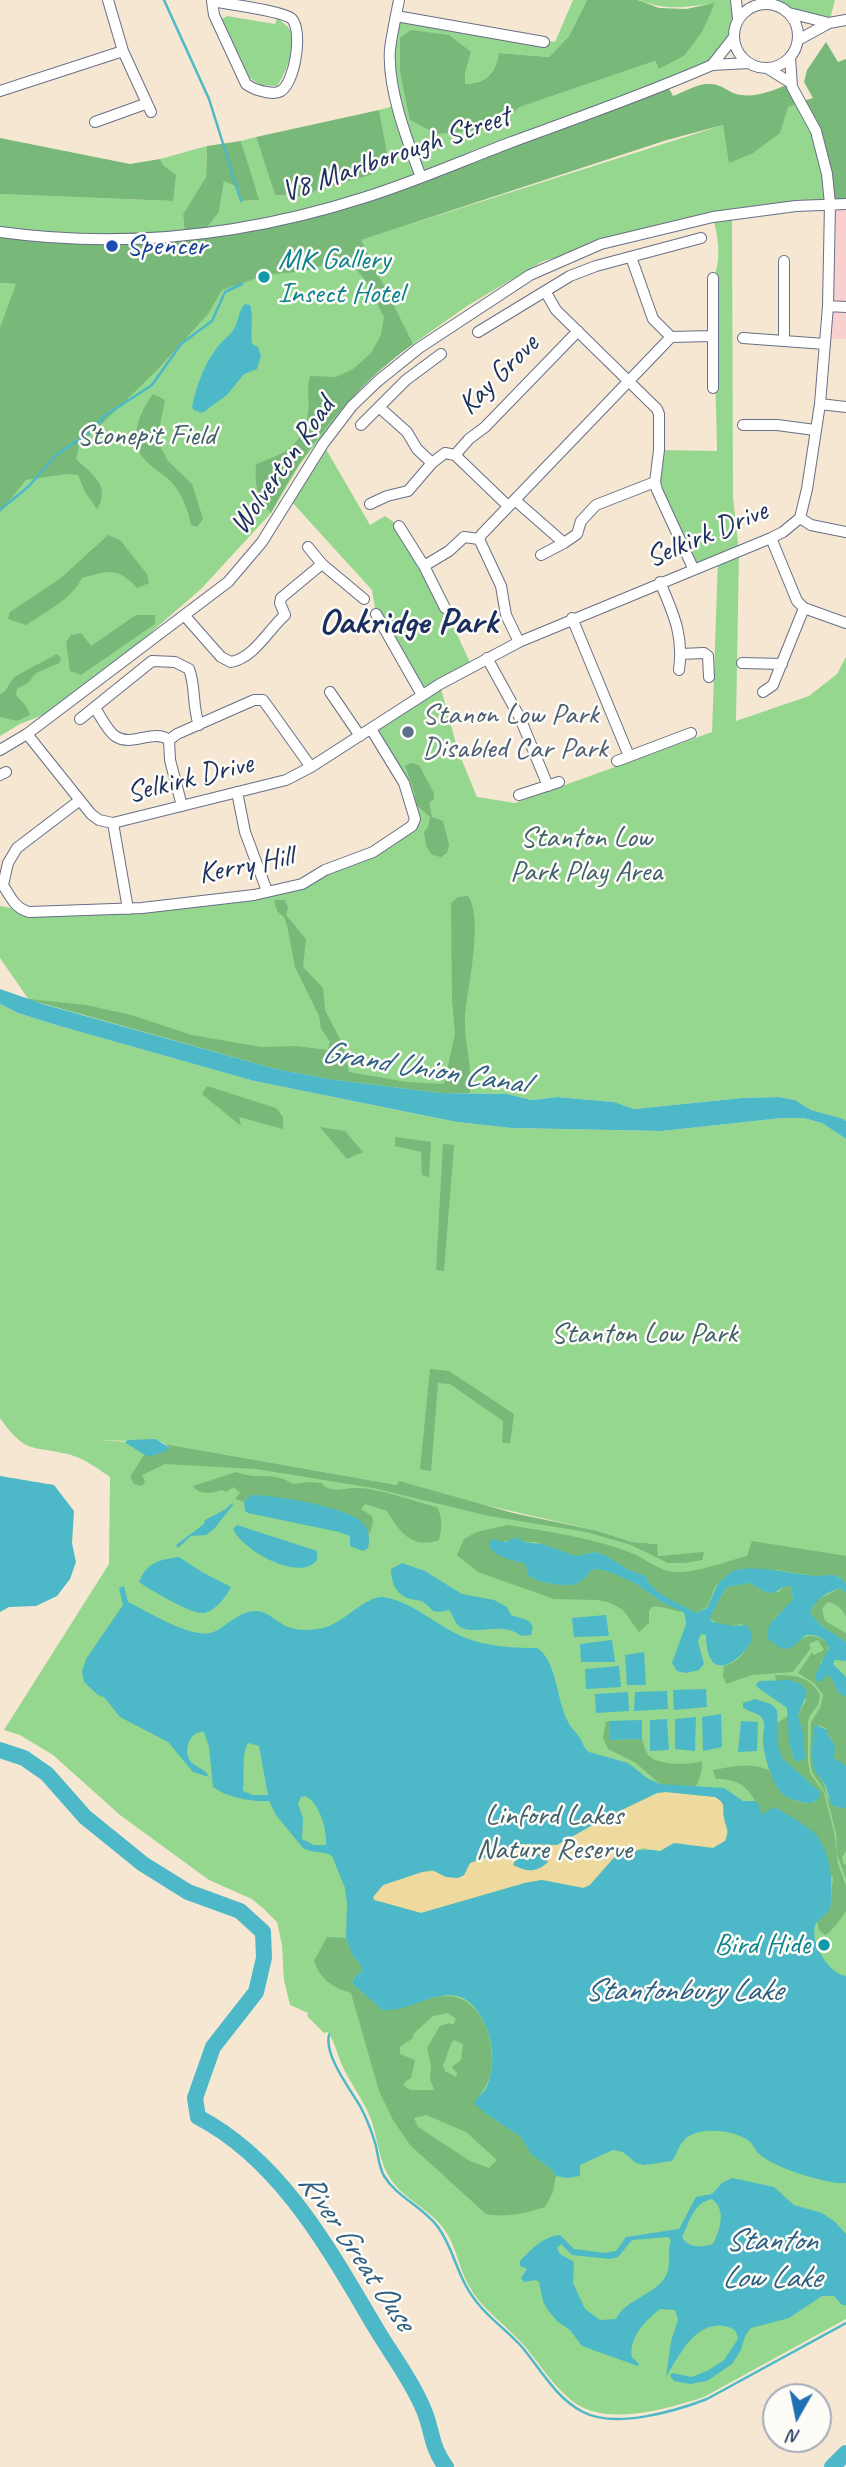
<!DOCTYPE html>
<html>
<head>
<meta charset="utf-8">
<style>
  body { margin:0 }
  #map { position:relative; width:846px; height:2467px; overflow:hidden; background:#f6e7d2; font-family:Caveat,sans-serif }
  canvas { display:block }
  .north { position:absolute; left:762px; top:2383px; width:70px; height:70px; box-sizing:border-box; background:#fdfcf7; border:2px solid #a3aaba; border-radius:50%; rotate:189deg; font-size:19px; font-weight:700; line-height:28px; text-align:center; color:#1b2f5e }
  .north::after { content:''; display:block; margin:auto; width:24px; height:32px; background:#1f6fb2; clip-path:polygon(50% 0,100% 100%,50% 72%,0 100%) }
</style>
</head>
<body>
<div id="map">
<canvas width="846" height="2467"></canvas>
<div class="north">N</div>
</div>
<script>
const g = document.querySelector('canvas').getContext('2d');
g.lineJoin = 'round';
function fillPath(path, color) {
  g.fillStyle = color;
  g.fill(path, 'evenodd');
}
function trace(path, color, width, dash) {
  g.strokeStyle = color;
  g.lineWidth = width;
  g.lineCap = dash ? 'butt' : 'round';
  g.setLineDash(dash || []);
  g.stroke(path);
}
function write(font, color, halo, rows, align = 'center') {
  g.font = font + ' Caveat,sans-serif';
  g.lineWidth = 5;
  g.setLineDash([]);
  g.textBaseline = 'middle';
  g.strokeStyle = halo;
  g.fillStyle = color;
  for (const [text, x, y, turn = 0] of rows) {
    g.save();
    g.translate(x, y);
    g.rotate((+turn || 0) * Math.PI / 180);
    g.textAlign = isNaN(turn) ? turn : align;
    if (halo) g.strokeText(text, 0, 0);
    g.fillText(text, 0, 0);
    g.restore();
  }
}
const built = new Path2D(`
  M830,204H846V339H832L828,306Z`);
const green = new Path2D(`
  M573,0H587L569,36L549,57L500,53C496,74 487,82 465,84V74L471,52L411,30L497,128L520,107L655,61L659,69L684,56L715,4C683,6 670,12 639,0H736C739,31 730,41 712,65L366,197L201,235L219,212L224,180L238,187L241,201L258,200L241,141L256,137L275,195L299,196L371,175L387,159L379,110L397,105L390,51L396,16L555,42Z
  M758,0H835L829,23L788,13L774,5L762,4Z
  M227,16L275,24L277,18C282,22 287,25 290,30C297,45 286,74 277,86L260,85L247,76L222,19Z
  M800,103L816,131L830,204L732,214L733,498L739,551L736,721L809,696L837,674L846,657V1121L811,1110L795,1100L778,1097L742,1098L634,1109L614,1102L557,1097L532,1100L507,1094L441,1093L335,1080L276,1069L29,1000L0,958V906L21,910L120,908L302,884L362,856L412,826L404,783L371,729L422,695L376,614L372,590L290,500L323,444L370,525L385,516L399,526L445,608L472,667L440,685L458,751L477,797L515,803L712,732L718,560L693,568L657,490L659,450L717,451L713,278C722,261 718,236 713,217L543,261L467,306L396,356L362,386L300,464L271,513L201,589L66,706L20,724L0,736V283L97,289L360,240L723,125L730,163L788,106Z
  M207,146L206,177L183,214L185,237L0,232V194L173,201L164,166L160,159Z
  M0,1004L18,1013L56,1025L254,1081L457,1122L511,1128L662,1131L782,1118H803L822,1123L846,1139V2319L704,2397C667,2409 604,2428 571,2400C550,2383 537,2359 519,2340C502,2322 481,2308 469,2286C459,2269 457,2249 446,2232C431,2208 399,2198 387,2173C378,2156 377,2134 370,2117C363,2099 350,2083 342,2065C337,2055 335,2040 327,2032L324,2033L307,2016L308,2013L290,2005L284,1980L282,1945L277,1922L265,1910L252,1899L209,1880L120,1815L53,1755L20,1735L4,1730L109,1564L110,1477C98,1469 85,1459 71,1455C32,1445 26,1455 0,1418ZM98,1440L162,1442L165,1444L397,1485L594,1530L632,1542L657,1544V1556L704,1553L703,1560C666,1567 662,1559 630,1545C618,1539 605,1536 593,1533L312,1473L128,1442Z`);
const forest = new Path2D(`
  M587,0H638L659,8L686,9L715,3L702,32L684,56L659,69L655,61L520,107L497,128L437,134L410,120L400,72V38L411,30L449,35L471,52L465,74V84C486,83 496,74 499,53L549,57L569,36Z
  M826,42L838,62L846,59V204H830L823,155L799,103L788,107L780,133L753,153L729,163L723,125L667,140L361,240L413,344C354,386 304,448 271,513C256,496 255,486 256,464C284,454 302,447 308,414C310,401 306,389 310,376L336,377L353,369L371,353L381,335L384,317L366,281L356,269L343,262H332L306,271L266,275L222,290L208,314L156,371L79,446L76,459C90,473 112,485 97,509L85,492L78,475L66,474L26,480L0,512V328L16,284L0,283V232L185,237L183,214L206,177L207,146L241,141L259,200L241,201L238,187L224,181L219,212L202,234L366,197L666,83L673,96C684,92 699,83 710,84C721,84 727,91 736,94C754,99 775,90 791,83L800,102L813,98L804,82L807,70Z
  M379,110L388,159L371,175L299,196L275,195L256,137Z
  M0,138L130,164L160,159L164,166L176,175L173,201L0,194Z
  M153,394L165,400L157,440L168,461L192,484L203,519L197,527L191,525C189,512 182,495 174,485C166,475 153,469 145,460C127,441 140,411 153,394Z
  M108,535L120,540L147,574L149,583L137,588C117,566 108,571 82,578C71,600 45,612 26,625L8,619L10,612L61,578Z
  M136,615H155V624L81,675L70,671L66,642L71,635L81,633L91,646Z
  M57,654L61,658L59,663L36,673L28,683L17,689L16,695L26,706L30,715L17,721L0,717V694L5,691L14,677Z
  M411,763L419,765L434,793V799L429,803L432,817L443,821L449,845L447,853L441,857L432,855L426,846L424,832L428,827L430,817L416,805L415,794L405,766Z
  M468,896C484,919 467,989 465,1018C464,1044 473,1068 470,1093H441L335,1080L276,1069L28,999L86,1005L131,1015L192,1035L261,1047L296,1046L328,1050L330,1041L321,1029L319,1016L295,967L287,925L284,917L277,911L274,900H285L288,908L286,915L306,939L303,967L323,988L325,1010L342,1043L349,1072L407,1082L444,1084L455,1034L452,999L451,903L458,897Z
  M207,1086L276,1108L283,1117V1129L239,1117L241,1126L202,1094Z
  M320,1127L345,1131L363,1152L347,1159Z
  M395,1137L431,1142L429,1177L422,1175L421,1152L395,1146Z
  M443,1144L454,1145L444,1271L436,1270Z
  M430,1369L449,1371L514,1414L510,1443H502L503,1421L450,1384L438,1383L431,1471L420,1469Z
  M165,1444L397,1485L399,1481L513,1513L594,1530L632,1542L657,1544L658,1556L704,1552L703,1560L686,1563H668L628,1544L586,1532L489,1516L373,1488L256,1469L165,1464L142,1475L145,1482L142,1486L134,1484L130,1477L144,1455L148,1457L169,1447Z
  M236,1472C259,1481 271,1470 293,1484L310,1482L321,1483C330,1493 341,1489 353,1488C378,1487 412,1501 437,1507C443,1519 442,1528 439,1540C412,1549 400,1533 387,1511L365,1504L361,1509L372,1516L373,1522L370,1534C352,1503 284,1500 251,1495L244,1502L235,1499L240,1493L234,1487L226,1492L222,1490C212,1493 200,1496 193,1486Z
  M508,1525C549,1532 590,1537 629,1552C644,1557 657,1570 673,1572C694,1574 727,1561 747,1556L752,1541L840,1555L846,1556V1583L838,1576H815L777,1570L730,1573L715,1587L707,1607L696,1613C680,1603 652,1595 646,1576L629,1570L606,1556L595,1552L576,1556L536,1542L502,1541L518,1562L526,1564C527,1566 526,1573 528,1575C535,1583 568,1588 578,1583C583,1581 587,1575 590,1571L595,1569L610,1572L635,1583L662,1602L683,1612C672,1611 662,1605 652,1607L649,1611V1623L639,1632L623,1610L611,1603L598,1600L554,1599L478,1572L457,1555L464,1539L477,1532Z
  M750,1583L765,1592H779L783,1587L791,1586L793,1600L774,1619L796,1644C807,1633 816,1634 828,1644L827,1654L820,1663L823,1680L826,1676H830L839,1693L846,1697V1766C833,1760 833,1756 833,1742L828,1735L826,1728L818,1725L813,1728L816,1773L823,1781L828,1798L835,1807L846,1808V1851L842,1857L843,1863L846,1865V1879L837,1854L836,1833L826,1794L812,1772L810,1761L811,1722L820,1708L823,1695L814,1683L798,1673L812,1652L814,1655L824,1650L818,1640L809,1644L811,1648L793,1672L752,1675L726,1684L723,1676L724,1666C738,1663 748,1650 752,1637L748,1628L741,1624C732,1627 715,1625 710,1618V1614L727,1587Z
  M840,1588L846,1593V1616C842,1609 836,1603 827,1602L822,1609L825,1621L846,1633V1642L822,1626L810,1613L817,1600Z
  M775,1675C794,1675 810,1676 820,1695L818,1705L811,1714L808,1721V1761L810,1773L824,1793L834,1832L838,1864L846,1886V1911C841,1918 831,1933 825,1935L819,1930L817,1921L830,1909L833,1878L766,1814L762,1815C752,1793 744,1778 716,1779L713,1770C733,1766 750,1762 769,1770C779,1788 792,1808 816,1802L819,1791C809,1782 787,1768 781,1757C777,1748 777,1734 776,1724L789,1715V1743L794,1759L798,1716L806,1700L789,1680L776,1682Z
  M609,1721L610,1740L642,1739C644,1745 645,1751 649,1756C660,1766 689,1765 702,1761C702,1770 701,1779 695,1787L660,1784L636,1763L608,1749L603,1738L606,1722Z
  M327,1937L346,1938L352,1954L362,1967V1972L355,1976L352,1983L382,2010C415,2010 446,1980 474,2008C485,2020 489,2033 491,2048C494,2066 490,2085 477,2098L485,2113L521,2137L531,2154L551,2169L556,2176L553,2192L545,2207C525,2213 507,2218 486,2214L410,2145L393,2120L379,2091L351,1993C332,1987 321,1980 314,1961ZM448,2013L456,2019L453,2025L449,2023L440,2026L427,2048L431,2066L430,2079L434,2090H410L403,2085L406,2081L411,2078L415,2060L400,2054V2047L413,2038V2034L433,2016ZM454,2040L463,2044L461,2060L452,2067L457,2073L456,2077L445,2071L443,2065C448,2057 447,2048 454,2040ZM426,2115L466,2132L497,2160L489,2168L470,2161L418,2127L414,2118Z`);
const sand = new Path2D(`
  M666,1792L715,1797C727,1804 723,1807 724,1817C725,1827 730,1830 725,1841L713,1848L679,1844L660,1852L643,1848L631,1853L618,1854L589,1886L583,1888L541,1880L525,1883L421,1913L374,1900L373,1897L383,1885L422,1872L435,1871L446,1877L464,1875L470,1863L522,1844L563,1842L605,1818L657,1793Z`);
const water = new Path2D(`
  M245,304L250,305C254,316 250,331 252,344L258,347L261,356L257,369L244,374L227,395L202,413L194,410L192,407C196,386 205,362 219,345C224,339 230,336 234,329C239,321 238,311 245,304Z
  M0,989L46,1005L276,1069L335,1080L441,1093L507,1094L532,1100L557,1097L614,1102L634,1109L742,1098L778,1097L795,1100L811,1110L843,1119L846,1121V1139L822,1123L803,1118H782L662,1131L511,1128L457,1122L254,1081L56,1025L18,1013L0,1004Z
  M155,1439L169,1447L167,1451L148,1457L126,1443V1441L129,1440Z
  M0,1476L54,1485L74,1511L72,1543L76,1562L70,1579L57,1596L36,1606L9,1607L0,1612Z
  M251,1495C274,1495 339,1506 358,1519C368,1526 371,1536 368,1548L363,1551L350,1546V1536L339,1532L248,1513L245,1511L244,1502Z
  M232,1503L233,1505L214,1529L206,1535L191,1536L178,1548L176,1545L204,1524L205,1520L226,1509Z
  M237,1525L317,1551V1560C300,1583 242,1550 233,1529Z
  M516,1537L524,1542L542,1544L576,1556L595,1552L606,1556L629,1570L646,1576C651,1594 680,1603 696,1613L707,1608C715,1593 715,1583 730,1573C747,1562 795,1575 816,1576C822,1576 831,1574 837,1576C838,1576 845,1582 846,1583V1593L840,1588C827,1592 815,1599 810,1613L822,1626L846,1642V1661L835,1660L833,1664L846,1677V1697L839,1693L830,1676H826L821,1682L816,1680L815,1675L829,1648C826,1638 815,1634 806,1635L791,1648L782,1649L767,1638L769,1625L793,1599L791,1586L783,1587L774,1593L765,1592L750,1583L727,1587L722,1594L710,1618L712,1622C718,1623 723,1624 729,1625C740,1628 752,1618 752,1641C733,1670 706,1679 706,1635L701,1634L698,1642L704,1664L699,1670L686,1673L677,1671L672,1663L686,1624L685,1615L683,1612L662,1602L635,1583L610,1572L596,1569L590,1571C587,1575 583,1581 578,1583C568,1588 535,1583 528,1575C527,1573 526,1566 526,1564C513,1560 497,1558 489,1546L491,1539L506,1542Z
  M179,1557L202,1572L231,1587C227,1596 215,1611 204,1613C192,1615 149,1589 139,1582C147,1562 159,1560 179,1557Z
  M402,1563L425,1571L462,1594L494,1600L507,1607L511,1615C521,1619 538,1619 531,1635L521,1636C502,1619 469,1639 457,1624C453,1620 453,1614 449,1610C428,1615 436,1609 421,1601C416,1599 409,1600 405,1597C394,1591 391,1580 391,1569Z
  M124,1586L128,1602C149,1612 195,1642 216,1631C230,1623 241,1610 258,1611C271,1613 279,1625 291,1628C300,1631 314,1630 323,1628C343,1623 367,1595 383,1597C416,1602 439,1629 469,1639C489,1647 516,1648 537,1648C556,1659 557,1700 567,1720C570,1727 576,1732 580,1738C584,1744 583,1748 589,1752L628,1763L647,1778L660,1784L724,1788L743,1801H755L759,1805L762,1815L774,1807C787,1814 801,1822 812,1831C831,1846 834,1887 830,1909C826,1916 818,1918 815,1926C810,1943 829,1974 846,1976V2183C827,2185 773,2167 759,2154C755,2151 754,2145 749,2141C735,2130 701,2126 686,2138C679,2144 677,2154 672,2161L644,2165L636,2163L623,2152L613,2150L580,2165V2176L567,2178L556,2176L551,2169L531,2154L521,2137L485,2113L474,2103C477,2097 481,2095 485,2090C489,2084 491,2072 492,2064C495,2040 480,1996 451,1995C427,1995 406,2012 382,2010L352,1983L356,1975L362,1972V1967L352,1954L346,1938L347,1904L345,1888L332,1856C323,1850 312,1854 303,1848L276,1815L269,1801C251,1802 229,1798 213,1787L209,1747L204,1732C190,1730 182,1752 191,1762C198,1769 205,1768 209,1777L193,1772L168,1742L120,1717L104,1697L98,1695L84,1682L82,1672L86,1659L123,1605L119,1588ZM248,1743L259,1746L268,1795H253L243,1791C245,1776 241,1755 248,1743ZM666,1792L715,1797C727,1804 722,1807 724,1817C725,1828 731,1828 725,1841L713,1848L674,1843L660,1851C645,1848 633,1851 617,1854L590,1885L583,1888L542,1880L525,1883L421,1913L374,1900L373,1897L383,1885L422,1872L432,1870L446,1877L458,1878L464,1875L470,1863L522,1844L557,1845L605,1818L657,1793ZM305,1796C320,1803 327,1830 326,1845H314L302,1839L303,1818L298,1804L301,1797Z
  M606,1615L609,1636L574,1637L572,1618Z
  M612,1640L615,1662H581L580,1644Z
  M644,1652L646,1685H627L625,1655Z
  M619,1666L621,1687L586,1689L585,1669Z
  M789,1680L801,1684L807,1692L798,1716L803,1732L805,1758L798,1762L794,1759L789,1743L787,1708L757,1687L756,1684L760,1681Z
  M706,1689L707,1707L674,1710L673,1690Z
  M667,1691L668,1709L634,1711L635,1692Z
  M628,1692L629,1711L596,1713L595,1694Z
  M755,1699L771,1704L777,1710L778,1745L782,1758L819,1791L820,1797C814,1804 810,1804 801,1802C796,1800 789,1799 785,1796C773,1788 763,1754 763,1740C762,1733 767,1724 762,1718C758,1712 749,1713 743,1707V1703Z
  M721,1714L722,1747L703,1751L702,1717Z
  M696,1717L695,1751L675,1749V1719Z
  M667,1719L669,1750L650,1751V1720Z
  M642,1720V1739L610,1740L609,1721Z
  M741,1721L758,1722L757,1751L738,1752Z
  M816,1725L827,1730L828,1735L835,1746L834,1758L846,1766V1808C826,1807 832,1802 826,1787C824,1781 820,1778 816,1773C809,1760 814,1741 813,1728Z
  M530,1853L546,1855L548,1862C536,1873 527,1872 513,1865L517,1857Z
  M732,2178L774,2187L794,2205L822,2213L835,2222L846,2234V2305H842L834,2296H822L789,2318L751,2328L745,2336L741,2350L732,2364L707,2381L690,2384L674,2381L670,2376L672,2373L692,2377L709,2370L724,2360L738,2339C737,2332 735,2329 728,2327C697,2317 678,2357 666,2377L671,2341L678,2320L675,2310L660,2309C646,2320 628,2338 632,2357L639,2364L638,2366L582,2346L570,2330L557,2321L547,2309L543,2301L539,2282L536,2280L524,2282L521,2278L527,2269L520,2266V2261C532,2249 542,2237 560,2235L574,2249L605,2253L616,2251L626,2237L679,2229L696,2197L712,2194L722,2183ZM712,2199C727,2210 720,2230 713,2244C701,2248 688,2248 682,2237C690,2221 693,2203 712,2199ZM668,2237L671,2240C666,2253 673,2267 664,2279C652,2296 626,2299 616,2319L600,2320L585,2309L573,2283L574,2262L560,2254L557,2248L561,2244L572,2255L610,2259L618,2257L632,2240Z`);
const stream = new Path2D(`
  M164,0L209,99L241,201
  M0,510L29,486L57,454L85,436L106,415L152,385L181,344L212,321L225,292L242,284
  M329,2035C324,2055 350,2089 360,2106C367,2119 372,2132 376,2146C378,2156 379,2167 384,2176C397,2197 423,2207 438,2227C451,2245 455,2265 465,2284C480,2313 502,2325 522,2347C541,2370 556,2398 583,2412C615,2429 676,2411 707,2399L846,2323`);
const river = new Path2D(`
  M0,1750L24,1758L47,1774L85,1817L143,1864L188,1892L240,1911L263,1932L264,1958L256,1992L213,2047L195,2098L198,2117C282,2161 330,2251 377,2330C392,2355 412,2381 423,2408C433,2430 430,2446 446,2467
  M832,2467L846,2453`);
const minor = new Path2D(`
  M108,0L123,51L151,112
  M399,0C396,16 392,33 390,49C387,88 407,140 421,177
  M736,0L738,19
  M212,1C227,4 284,11 292,19C303,32 295,82 281,91C276,94 271,93 266,92C257,90 253,89 246,84L214,15L212,1L213,0
  M734 36a32 32 0 1 1 64 0a32 32 0 1 1-64 0Z
  M789,13L829,23
  M396,16L544,42
  M798,40L829,23L846,20
  M712,65L734,37
  M767,68L791,83
  M0,91L123,51
  M95,122L145,104
  M0,232C123,249 248,235 366,197C414,182 462,161 509,143C577,118 646,94 712,65L749,63
  M631,257L653,319L671,337
  M784,261V340
  M713,278V388
  M545,291L556,310L657,409L659,414V450L655,482L657,490L693,568
  M828,306L846,307
  M478,332L570,276L596,266L701,238
  M743,338L825,344
  M820,404L846,407
  M380,408L407,432L417,449L432,463L445,453L455,455L508,506
  M361,425L406,380L441,354
  M743,425H777L815,430
  M455,455L469,439L485,427L578,331
  M516,501L564,543L577,534L581,521L596,505L655,482
  M370,504L387,496L408,491L432,463
  M800,518L811,525L846,532
  M399,526L424,566
  M308,547L322,564
  M541,555L564,543
  M660,582C673,613 684,635 679,670
  M445,608L424,566L449,551L464,537L479,539
  M804,608L846,623
  M376,614L422,695
  M184,615L221,657L231,662C255,657 268,630 285,615L280,603L281,598L322,564L364,599
  M572,618L629,756
  M519,642L506,615L501,586L479,539L482,534L671,337L712,336
  M681,654L704,653L708,656L709,677
  M487,658L520,718L548,786
  M742,663L782,664
  M330,692L360,736
  M763,692L773,685L804,608L797,601L771,538
  M95,708C101,717 107,730 115,736C132,748 153,728 169,740
  M80,719L152,661L175,662L189,669C196,687 192,706 199,725
  M27,734L91,814L99,820L113,823L286,780L311,767L440,684L519,642L771,538L783,532L800,518L807,489L820,404L828,306L830,204L827,174L816,131L792,87L790,57
  M0,750L27,734L228,582L262,542L323,444L352,406L378,381L419,348L530,275L601,244L713,217L796,206L846,204
  M617,761L691,733
  M0,775L6,772
  M237,792L245,832L267,891
  M519,795L559,782
  M80,800L17,848L8,863L3,885C11,898 15,908 29,912L142,908L254,895L302,884L325,870L373,852L412,826L415,819L404,783L371,729
  M182,806L170,760L169,740L177,734L254,700H263L311,767
  M113,823L128,909`);
const markers = [
  [112,246,7,"#1a4fb4"],
  [264,277,7,"#0f9aa8"],
  [408,732,7,"#5c6f8a"],
  [824,1945,7,"#0f9aa8"]
];
const streetNames = [
  ["V8 Marlborough Street",396,155,-19],
  ["Kay Grove",499,375,-45],
  ["Wolverton Road",283,466,-55],
  ["Selkirk Drive",707,535,-23],
  ["Selkirk Drive",190,779,-14],
  ["Kerry Hill",246,866,-11]
];
const transitNames = [
  ["Spencer",126,246]
];
const cultureNames = [
  ["MK Gallery",278,260],
  ["Insect Hotel",278,294],
  ["Bird Hide",810,1945,"right"]
];
const parkNames = [
  ["Stonepit Field",146,436],
  ["Stanton Low",586,838],
  ["Park Play Area",586,872],
  ["Stanton Low Park",644,1334],
  ["Linford Lakes",554,1816],
  ["Nature Reserve",554,1850]
];
const serviceNames = [
  ["Stanon Low Park",422,715],
  ["Disabled Car Park",422,749]
];
const waterNames = [
  ["Grand Union Canal",424,1069,9],
  ["Stantonbury Lake",683,1992],
  ["Stanton",771,2242],
  ["Low Lake",771,2279],
  ["River Great Ouse",356,2252,56]
];
const districtNames = [
  ["Oakridge Park",408,623]
];
fillPath(built, '#f7d0cf');
fillPath(green, '#95d78e');
fillPath(forest, '#78b879');
fillPath(sand, '#eeda9e');
fillPath(water, '#4cb8c8');
trace(stream, '#4cb8c8', 2.5);
trace(river, '#4cb8c8', 16);
trace(minor, '#686f87', 12);
trace(minor, '#fff', 10);
for (const [x, y, r, color] of markers) {
  const dot = new Path2D();
  dot.arc(x, y, r, 0, 2 * Math.PI);
  g.fillStyle = color;
  g.fill(dot);
  trace(dot, '#fdfcf7', 2.5);
}
write('30px', '#1b2f5e', '#fdfcf7', streetNames);
write('30px', '#164399', '#fdfcf7', transitNames, 'left');
write('30px', '#0d838f', '#fdfcf7', cultureNames, 'left');
write('30px', '#40616c', '#fdfcf7', parkNames);
write('30px', '#4e5e75', '#fdfcf7', serviceNames, 'left');
write('italic 32px', '#2c5f83', '#fdfcf7', waterNames);
write('bold 37px', '#1b2f5e', '#fdfcf7', districtNames);
</script>
</body>
</html>
